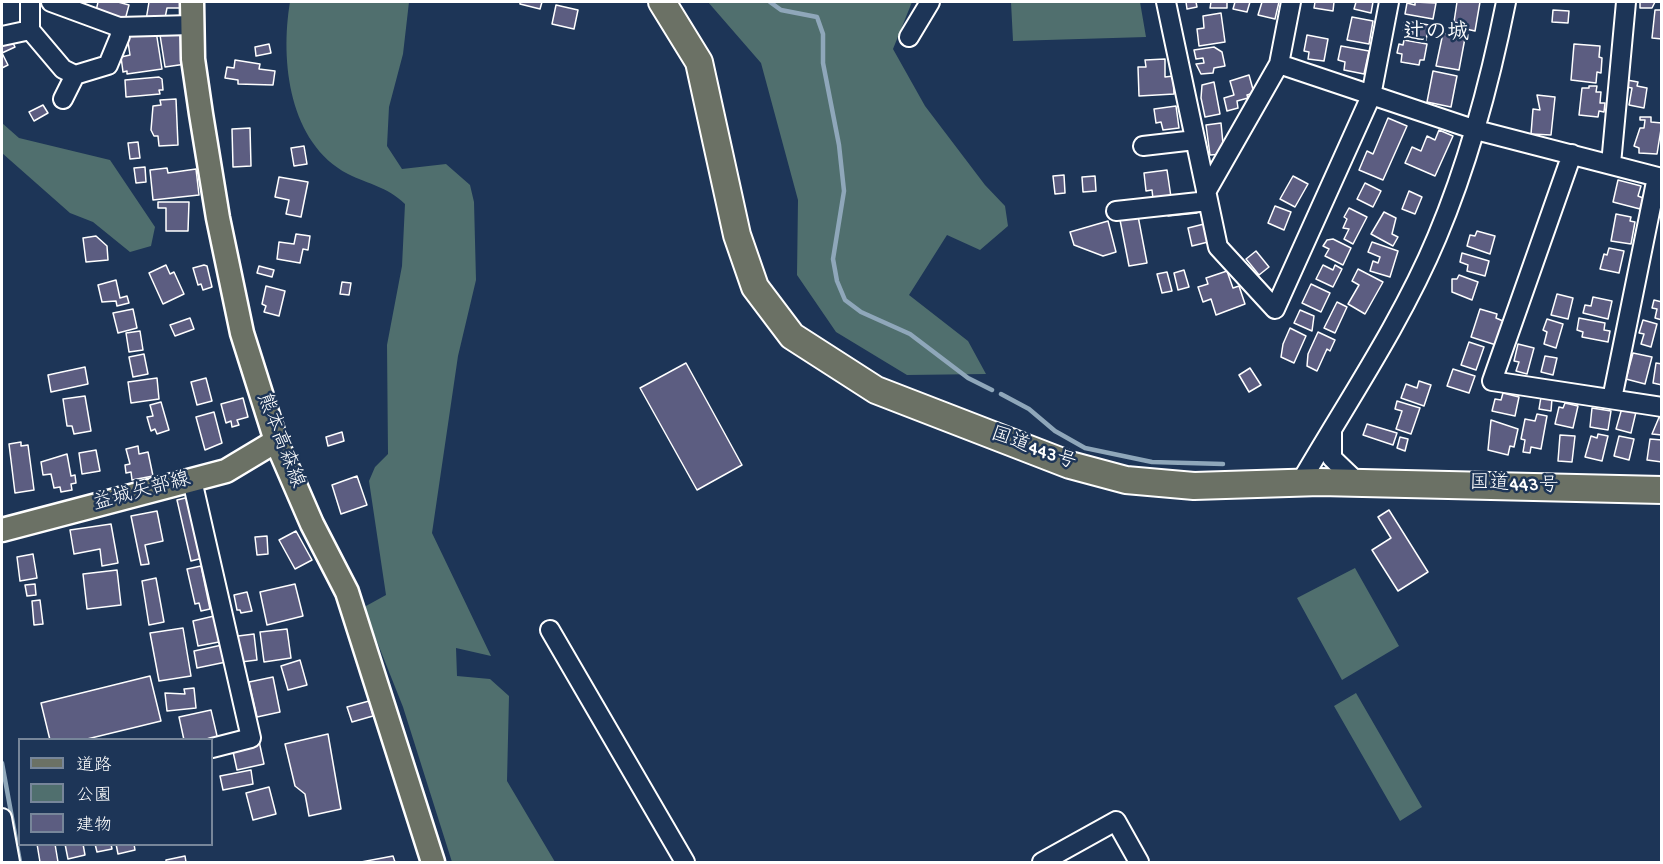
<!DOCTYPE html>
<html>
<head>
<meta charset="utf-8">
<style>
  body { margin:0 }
  #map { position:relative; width:1663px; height:864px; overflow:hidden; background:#1d3557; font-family:"Gochi Hand","Klee One",sans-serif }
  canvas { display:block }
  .frame { position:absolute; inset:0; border:3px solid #fff; pointer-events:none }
  .legend { position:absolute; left:18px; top:738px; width:195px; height:108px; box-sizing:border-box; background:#1d3557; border:2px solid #77869a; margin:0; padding:8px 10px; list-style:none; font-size:18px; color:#fff }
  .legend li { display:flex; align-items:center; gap:12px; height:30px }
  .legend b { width:30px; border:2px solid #77869a }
</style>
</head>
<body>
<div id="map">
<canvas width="1663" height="864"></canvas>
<div class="frame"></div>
<ul class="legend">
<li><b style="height:8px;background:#6b7165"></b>道路</li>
<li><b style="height:16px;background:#506f6e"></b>公園</li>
<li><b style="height:16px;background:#5c5d81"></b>建物</li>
</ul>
</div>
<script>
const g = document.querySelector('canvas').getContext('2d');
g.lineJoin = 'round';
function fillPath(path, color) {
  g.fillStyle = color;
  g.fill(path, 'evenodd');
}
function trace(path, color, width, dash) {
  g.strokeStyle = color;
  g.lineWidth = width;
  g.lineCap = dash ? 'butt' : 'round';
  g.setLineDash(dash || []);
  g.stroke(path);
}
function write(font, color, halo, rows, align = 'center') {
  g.font = font + ' "Gochi Hand","Klee One",sans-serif';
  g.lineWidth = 5;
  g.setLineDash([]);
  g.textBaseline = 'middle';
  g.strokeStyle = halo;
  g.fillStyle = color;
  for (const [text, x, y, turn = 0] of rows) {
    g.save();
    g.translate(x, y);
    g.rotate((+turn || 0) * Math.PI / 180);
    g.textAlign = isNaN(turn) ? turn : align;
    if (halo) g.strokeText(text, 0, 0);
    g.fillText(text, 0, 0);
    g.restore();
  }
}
const green = new Path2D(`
  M290,2H409L403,54L389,107L387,146L402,169L446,164L470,185L474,202L476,280L458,356L432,533L491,656L456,648L457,676L490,679L509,696L507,781L555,862H452L403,707L372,629L363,614L366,606L386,595L369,481L375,467L388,454L387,345L402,266L405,204C386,186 370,185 348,174C289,143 280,61 290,2Z
  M708,2H912L893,49L925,106L985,185L1005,206L1008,226L980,250L947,235L909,295L968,341L986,374L907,375L836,332L797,275L798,200L761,63Z
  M1011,2H1140L1146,37L1013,41Z
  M2,123L19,138L110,160L155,227L151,246L130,252L93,222L70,213L2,153Z
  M1355,568L1399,646L1342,680L1297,598Z
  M1356,693L1422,807L1400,821L1334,706Z`);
const stream = new Path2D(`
  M770,2L781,10L817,17L823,34V63L839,145L844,191L833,259L837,281L845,300L861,312L910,334L968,378L992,390
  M1001,394L1029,409L1055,431L1085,448L1152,462L1223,464
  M2,763L20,862`);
const building = new Path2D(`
  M98,2H118L129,5L125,20L96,11Z
  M149,2H182L181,8H167L164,23L146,20Z
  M520,2H542L540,9L520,4Z
  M1186,2H1196L1197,7L1187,9Z
  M1211,2H1227V8H1210Z
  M1235,2H1250L1247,12L1233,9Z
  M1262,2H1279L1275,19L1258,15Z
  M1315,2H1334L1333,11L1314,8Z
  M1356,2H1379H1373L1371,13L1354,9Z
  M1415,2L1436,3L1433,19L1405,14L1407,3L1415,5Z
  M1457,2H1480L1475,31L1457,27L1458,23L1454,22Z
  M1640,2H1655L1652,8H1640Z
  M556,5L578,10L574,29L552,24Z
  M1553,10L1569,11L1568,23L1552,22Z
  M1655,10H1662V39L1652,38Z
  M1221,13L1225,42L1199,46L1197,29L1204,28L1203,16Z
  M1352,17L1373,21L1369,44L1347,40Z
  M1405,21L1429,25L1426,40L1412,37L1413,32L1403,30Z
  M156,31L162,69L127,74V71L123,72L121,57L130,55L127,36Z
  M184,31L186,64L165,67L160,35Z
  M1443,33L1465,38L1459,70L1436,66Z
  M1307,35L1328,39L1324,61L1308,59L1309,52L1304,51Z
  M1404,40L1427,44L1424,60H1420L1419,65L1401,62L1402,54L1397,53L1399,44L1403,45Z
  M12,41L15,47L2,53L8,65L2,68V42Z
  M269,44L271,53L256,56L255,47Z
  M1574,44L1600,46L1599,57L1602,58L1601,73L1597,72L1596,83L1571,80Z
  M1341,46L1369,51L1364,74L1344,70L1345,62L1338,60Z
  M1214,47L1222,52L1225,66L1214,68L1213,73L1201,74L1196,64L1204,63L1203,58L1196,59L1194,50Z
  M1165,59V77L1173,76L1174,94L1139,96L1138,67H1146L1145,60Z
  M235,60L260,64L259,69L275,71L273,85L238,84V80L225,78L227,67L234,68Z
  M1433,71L1457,76L1451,107L1427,102Z
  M1249,75L1254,93L1247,95L1248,98L1237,101L1238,108L1227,111L1224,98L1234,95L1230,81Z
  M159,77L162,79L163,90H159L160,94L126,97L125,80Z
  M1627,80L1638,82L1637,86L1647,88L1644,108L1629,105L1632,88L1626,87Z
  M1214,82L1220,114L1205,117L1201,98L1202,85Z
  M1589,86H1597L1596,92H1601L1600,103H1605L1604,112L1599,111L1598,117L1579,115L1582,88H1589Z
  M1537,95L1555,97L1551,135L1531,134L1533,109L1540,110Z
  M176,99L178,145L159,146L158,136H154L151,130L153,106L161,105L160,100Z
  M43,105L48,113L34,121L29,112Z
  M1176,106L1179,128L1163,130L1161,122L1156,123L1154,109Z
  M1640,117H1651V122L1662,123L1657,154L1639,153V148L1634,146L1640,128H1644L1645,120H1640Z
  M1388,118L1407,126L1383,180L1359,170L1367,151L1373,154Z
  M1221,123L1224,154L1210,155L1206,125Z
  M250,128L251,166L233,167L232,129Z
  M1439,130L1453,136L1435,176L1405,163L1412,147L1421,151L1427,136L1435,140Z
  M138,142L140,158L130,159L128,143Z
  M304,146L307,164L294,166L291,148Z
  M145,167L146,182L136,183L134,168Z
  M167,168L168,173L196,169L199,195L153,200L150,170Z
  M1167,170L1171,197L1153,199L1152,190L1146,191L1144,173Z
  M1064,175L1065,193L1055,194L1053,176Z
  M1095,176L1096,191L1083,192L1082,177Z
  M1293,176L1308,184L1295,207L1280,199Z
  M279,177L308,182L301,217L286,214L289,200L275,197Z
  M1618,180L1641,186L1638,196L1643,198L1640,209L1613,202Z
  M1365,183L1381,191L1373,207L1357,199Z
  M1409,191L1422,197L1415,214L1402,209Z
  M158,202H189L188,231H166V208H158Z
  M1197,206V213L1168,216L1167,210Z
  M1275,206L1291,212L1284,230L1268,223Z
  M1349,208L1367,217L1353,244L1344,239L1349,229L1343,228L1347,219L1344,217Z
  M1384,212L1396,218L1392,234L1398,237L1393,246L1371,234Z
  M1616,214L1631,217L1630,221L1635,222L1631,244L1611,241Z
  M1138,216L1147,263L1129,266L1120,220Z
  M1108,221L1116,252L1103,256L1074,245L1070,232Z
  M1204,224L1208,242L1192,246L1188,228Z
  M1477,231L1495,236L1490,254L1467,246L1470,235L1475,236Z
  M296,234L310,236L308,250L303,249L300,263L277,259L279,242L294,244Z
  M96,236L107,246L108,260L86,262L83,238Z
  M1333,239L1351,248L1343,265L1325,256L1329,249L1323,246L1327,240Z
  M1372,242L1398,251L1390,277L1370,271L1373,261L1378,263L1380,257L1368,252Z
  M1609,248L1624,251L1619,273L1600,269L1604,254L1607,255Z
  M1256,251L1269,267L1259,275L1246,259Z
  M1462,253L1489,261L1485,276L1467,271L1468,265L1460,262Z
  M166,265L170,274L174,272L184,294L163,304L149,273Z
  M204,265L207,266L212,287L203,290L201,284L198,285L193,268Z
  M1323,265L1333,270L1335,265L1342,269L1333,287L1316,279Z
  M259,266L274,270L272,277L257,273Z
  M1358,269L1383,282L1365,314L1348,304L1359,285L1352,281Z
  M1184,270L1189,287L1178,290L1174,273Z
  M1227,271L1233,288L1239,286L1245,304L1216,315L1211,299L1203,302L1198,287L1208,284L1206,278Z
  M1167,272L1172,291L1162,293L1157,274Z
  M1459,275L1478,282L1472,300L1452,292V279H1457Z
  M116,280L120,298L127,296L129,303L117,306L116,301L102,302L98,285Z
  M342,282L351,283L349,295L340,294Z
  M1311,284L1330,293L1321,312L1302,303Z
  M266,286L285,291L279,316L264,312L266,306L262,304Z
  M1557,294L1573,298L1568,319L1551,315Z
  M1593,297L1612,301L1608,319L1583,313L1585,305L1591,306Z
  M1654,300L1662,302V320L1655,318L1657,309L1652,308Z
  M1337,302L1347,307L1335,333L1324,328Z
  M133,309L137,328L118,333L113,313Z
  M1480,309L1497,314L1496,318L1503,321L1496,345L1471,337Z
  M1300,310L1314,316L1312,331L1294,323Z
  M190,318L194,329L175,336L170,325Z
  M1579,318L1605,323L1604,330L1610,331L1608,342L1582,337L1583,332L1577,330Z
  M1547,319L1563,324L1556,348L1544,344L1547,332L1543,330Z
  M1643,320L1657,324L1651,347L1641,344L1644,334L1639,333Z
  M1290,328L1306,336L1294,363L1281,357L1283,344Z
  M140,331L143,350L129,352L126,333Z
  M1318,332L1335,340L1330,351L1327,349L1317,371L1307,366L1308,354Z
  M1469,342L1484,347L1476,370L1461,365Z
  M1518,344L1534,348L1527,374L1516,371L1519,362L1514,361Z
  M1633,353L1652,357L1645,384L1626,379Z
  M144,354L148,374L133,377L129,357Z
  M1545,356L1557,358L1553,375L1541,372Z
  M686,363L742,465L697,490L640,388Z
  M1656,363L1662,364V385L1653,383Z
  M85,367L88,384L51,392L48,375Z
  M1250,368L1261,385L1249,392L1239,375Z
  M1453,369L1475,376L1469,393L1447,386Z
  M157,378L159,399L131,403L128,382Z
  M206,378L212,401L197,405L191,382Z
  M1419,381L1431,385L1424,406L1401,398L1406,384L1417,388Z
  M1503,393L1519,397L1515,416L1492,411L1495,399L1501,400Z
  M85,396L91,431L74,434L72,426H67L63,399Z
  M1541,397L1552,399L1551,411L1539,409Z
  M243,398L248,417L237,420L239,425L232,427L231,421L226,423L221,404Z
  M1397,401L1420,408L1411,434L1396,429L1402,411L1395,409Z
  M161,402L169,430L157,434L155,429L151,431L147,417L153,416L150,405Z
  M1565,403L1578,406L1573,428L1555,424L1559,407L1563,408Z
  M1592,408L1611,411L1608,430L1590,427Z
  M1622,408L1636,412L1631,433L1616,429Z
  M214,412L222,443L205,450L196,417Z
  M1537,414L1547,416L1541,449L1531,447L1530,453L1523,452L1525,440L1521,439L1525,419L1535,421Z
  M1660,415L1662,435L1652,434Z
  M1491,420L1518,429L1514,447L1510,446L1508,455L1488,450Z
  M1367,424L1397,433L1393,445L1363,435Z
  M342,432L344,441L328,446L326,437Z
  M1598,434L1608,436L1602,461L1585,457L1591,436L1597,438Z
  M1560,435L1575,436L1572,462L1558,461Z
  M1619,436L1634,439L1629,460L1614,456Z
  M1400,437L1408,439L1405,451L1397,448Z
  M1650,439L1662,440V462L1647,460Z
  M21,442V446L28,445L34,490L15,493L9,444Z
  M138,446L139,454L148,452L153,476L132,480L131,472L126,473L125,465L130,464L126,449Z
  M96,450L100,471L82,474L79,453Z
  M67,454L71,476L75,475L76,483L71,484L72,490L61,492L60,487L54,488L51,474L43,475L41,462Z
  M357,476L367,505L341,514L332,485Z
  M189,497L203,558L191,561L177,500Z
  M1389,510L1428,572L1398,591L1372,550L1391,538L1378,517Z
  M157,511L163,541L145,545L149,564L141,565L131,516Z
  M111,524L118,563L102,566L100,549L74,554L70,530Z
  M296,531L312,560L295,569L279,540Z
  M267,536L268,554L257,555L255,537Z
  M33,554L37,578L20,581L17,557Z
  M201,566L210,609L201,611L199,603L195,604L187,569Z
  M117,570L121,605L87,609L83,574Z
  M156,578L164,622L149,625L142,581Z
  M35,584L36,595L27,596L25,585Z
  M295,584L303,616L267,625L260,592Z
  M247,592L252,611L241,613L240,610H237L234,595Z
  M40,600L43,624L34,625L32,601Z
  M214,616L219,642L198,646L193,621Z
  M183,628L191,676L159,681L150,633Z
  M287,629L291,658L264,662L260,632Z
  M254,634L257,660L241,662L238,636Z
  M222,645L226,662L197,668L194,651Z
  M300,660L307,685L288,690L281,666Z
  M150,676L161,721L83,740H50L41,703Z
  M273,677L280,712L257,717L249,682Z
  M194,688L196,708L167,711L165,693L185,694L184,689Z
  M369,701L373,716L352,722L347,707Z
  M211,710L218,740H184L179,717Z
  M328,734L341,809L309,816L305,794L295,786L285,744Z
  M259,741L264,764L237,770L232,747Z
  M251,770L253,784L223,790L220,776Z
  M269,787L276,814L253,820L246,793Z
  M37,844H55L58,862H40Z
  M65,844H83L85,855L68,859Z
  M95,844H111L112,849L97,852Z
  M116,844H134L135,850L118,854Z
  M185,856L186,862H166V860Z
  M393,856L395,862H361Z`);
const minor = new Path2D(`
  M30,2V30L63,69L75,75
  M51,2L119,27L191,25
  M1166,2L1218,247L1275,309L1371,96L1389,2
  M2,36L30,30
  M909,37L930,2
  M1279,64L1476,130L1662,178
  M63,99L75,75L108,65L120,36L119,27
  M1143,146L1195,140
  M1572,154L1492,381L1662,407
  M1611,164L1626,2
  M1206,192L1279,64L1291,2
  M1116,211L1208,201
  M1612,399L1657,177
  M1332,430V458L1358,483
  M192,480L251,738L212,748
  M1300,483C1347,402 1401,323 1437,237C1469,161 1490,82 1506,2
  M550,630L685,862
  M2,818L10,862
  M1042,862L1116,821L1139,862`);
const major = new Path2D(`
  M192,2L193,59L201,114L218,218L242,333L276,441L312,524L347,592L433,862
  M2,530L226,471L276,441`);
const highway = new Path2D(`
  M662,2L699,62L737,235L755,287L792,336L876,390L1070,465L1126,480L1194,486L1320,482L1662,490`);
const streetNames = [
  ["熊本高森線",279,441,69],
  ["国道443号",1033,450,20],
  ["国道443号",1514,486,2],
  ["益城矢部線",142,493,-15]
];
const quarterNames = [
  ["辻の城",1436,35]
];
fillPath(green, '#506f6e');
trace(stream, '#8fa7ba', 4.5);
fillPath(building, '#5c5d81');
trace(building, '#fff', 1.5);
trace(minor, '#fff', 22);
trace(major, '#fff', 27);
trace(highway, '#fff', 30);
trace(minor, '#1d3557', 18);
trace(major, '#6b7165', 22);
trace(highway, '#6b7165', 26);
write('20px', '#fff', '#1d3557', streetNames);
write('bold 22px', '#fff', '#1d3557', quarterNames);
</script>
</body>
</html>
